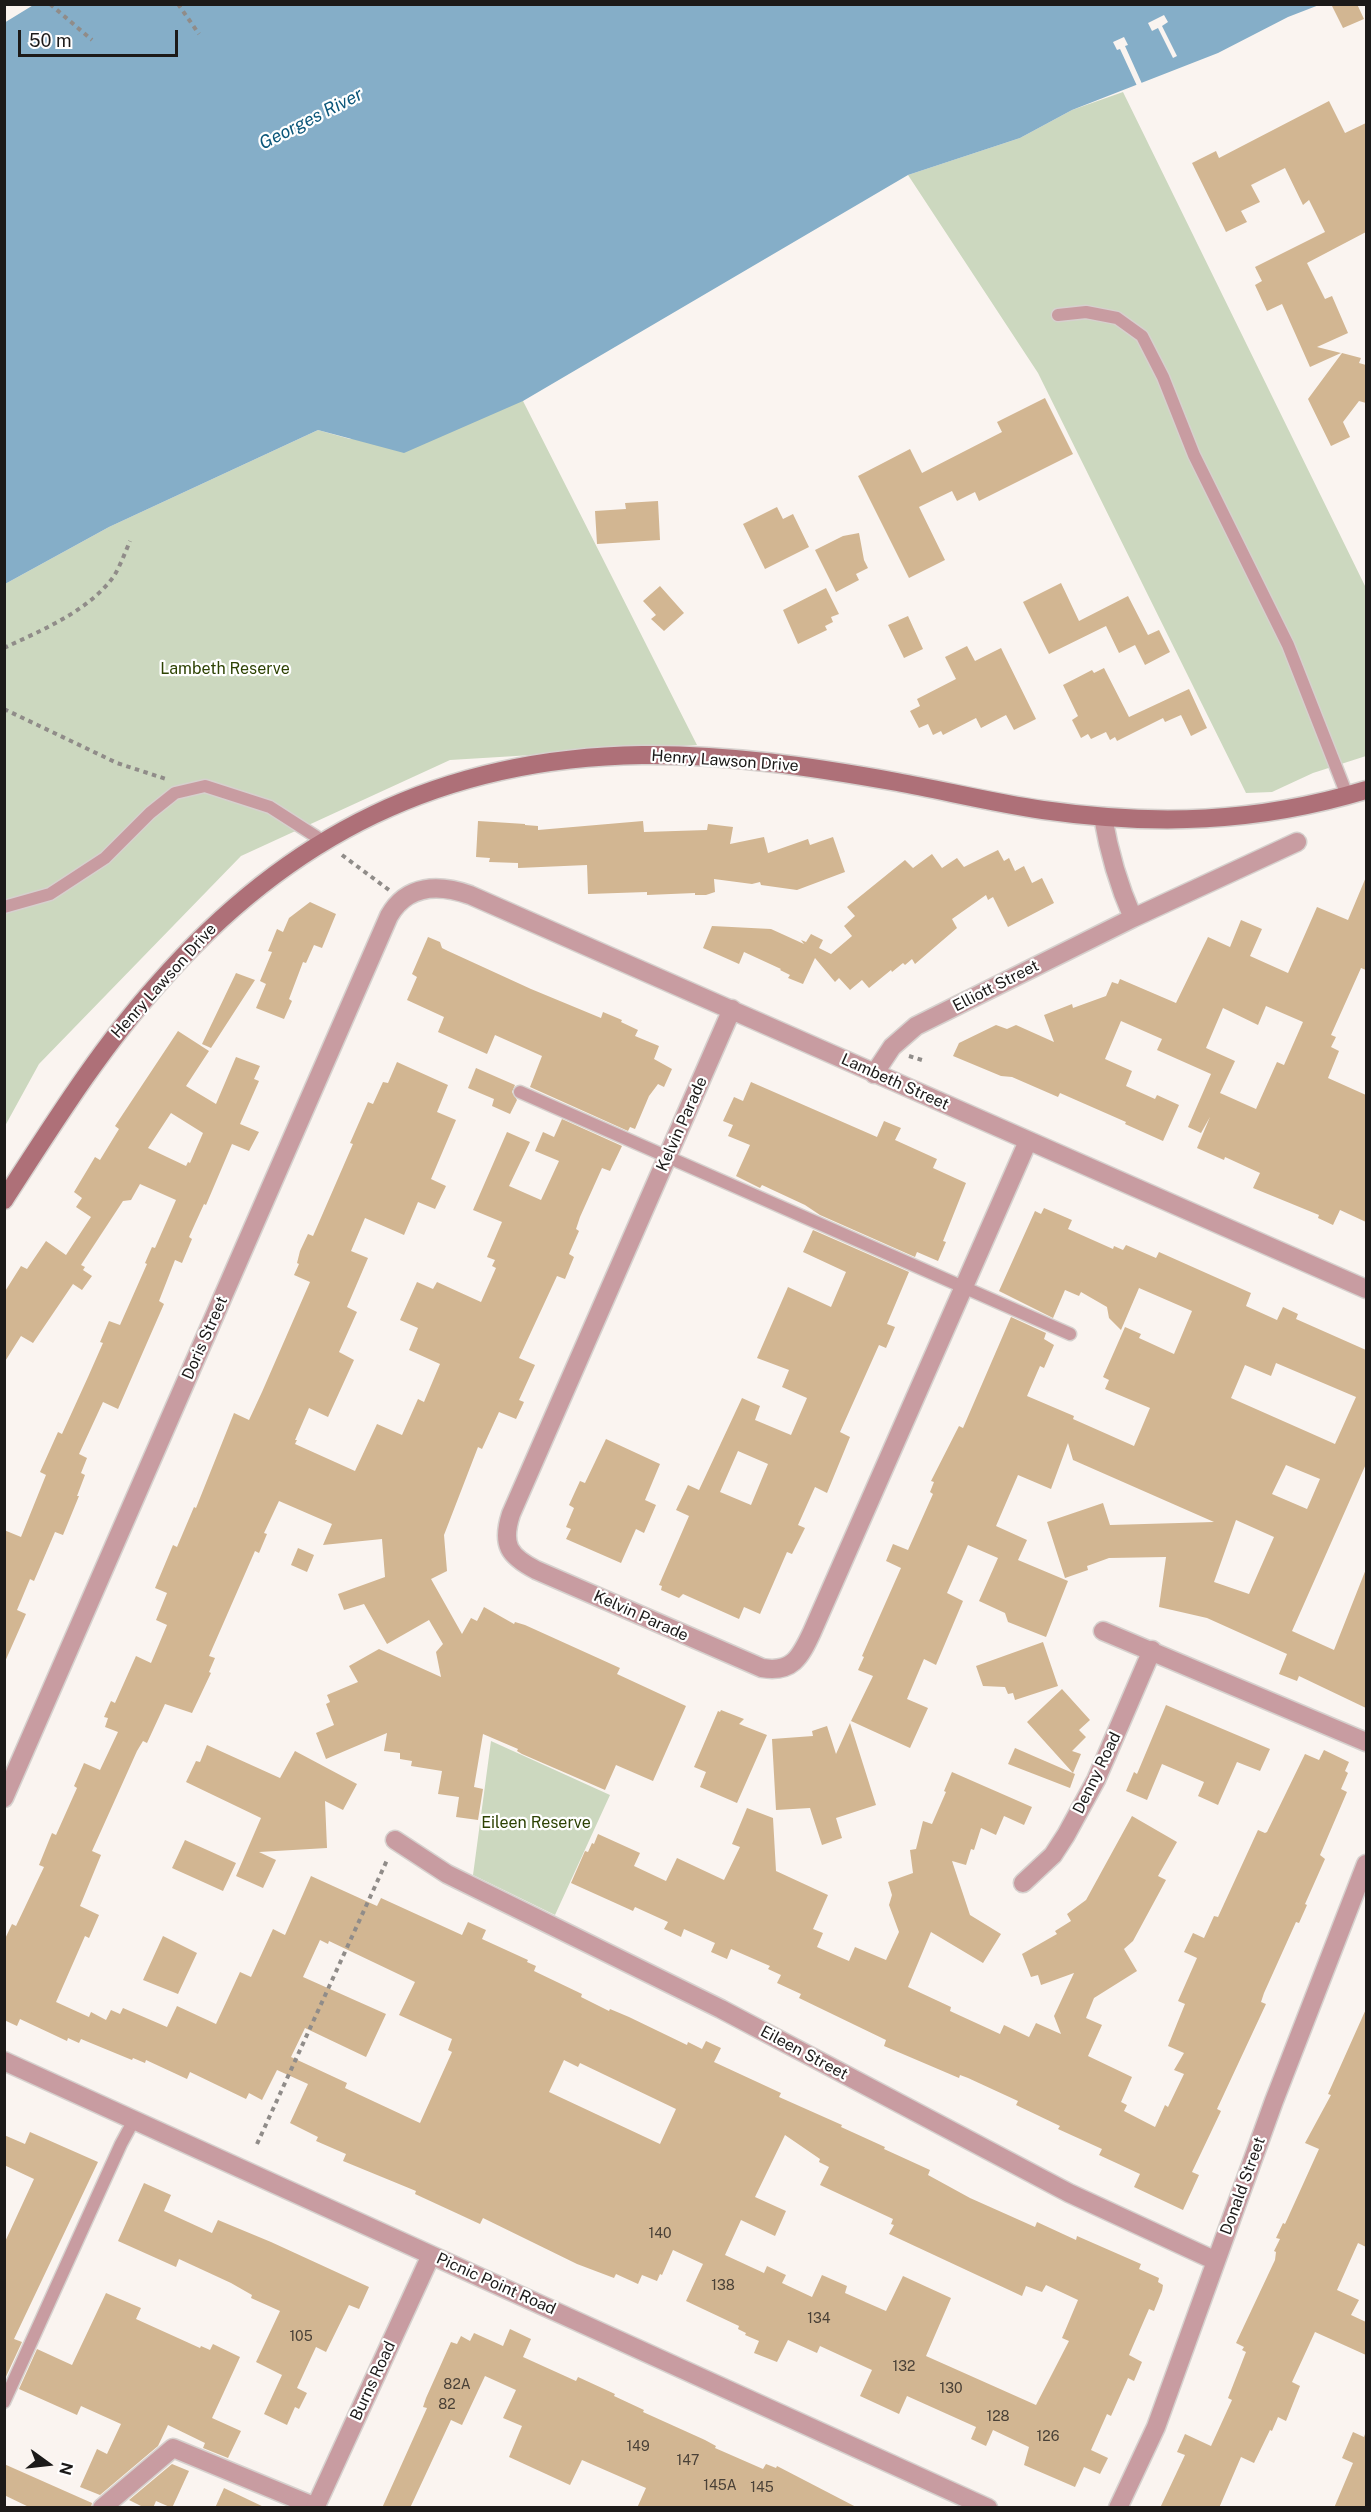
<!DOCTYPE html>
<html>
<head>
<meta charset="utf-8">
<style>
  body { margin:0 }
  #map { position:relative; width:1371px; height:2512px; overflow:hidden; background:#faf4f0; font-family:"Public Sans",sans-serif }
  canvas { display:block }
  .frame { position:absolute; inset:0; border:6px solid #1c1a19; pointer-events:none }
  .north { position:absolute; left:18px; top:2434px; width:60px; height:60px; -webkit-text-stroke:4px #fff; paint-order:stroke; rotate:105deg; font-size:16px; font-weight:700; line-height:24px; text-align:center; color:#1c1a19 }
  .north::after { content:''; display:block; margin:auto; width:21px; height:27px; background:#1c1a19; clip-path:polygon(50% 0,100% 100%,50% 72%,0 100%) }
  .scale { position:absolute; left:18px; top:30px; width:160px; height:27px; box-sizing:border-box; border:3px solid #1c1a19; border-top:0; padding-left:8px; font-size:18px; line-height:21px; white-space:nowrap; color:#1c1a19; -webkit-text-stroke:4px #fff; paint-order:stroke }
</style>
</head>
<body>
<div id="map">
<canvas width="1371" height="2512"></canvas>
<div class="frame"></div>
<div class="north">N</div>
<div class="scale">50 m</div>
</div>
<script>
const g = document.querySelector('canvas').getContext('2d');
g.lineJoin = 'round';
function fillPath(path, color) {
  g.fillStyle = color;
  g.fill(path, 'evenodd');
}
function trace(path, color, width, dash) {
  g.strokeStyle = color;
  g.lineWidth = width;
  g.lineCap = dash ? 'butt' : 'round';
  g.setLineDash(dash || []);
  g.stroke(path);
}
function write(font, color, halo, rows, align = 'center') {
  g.font = font + ' "Public Sans",sans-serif';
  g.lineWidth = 4.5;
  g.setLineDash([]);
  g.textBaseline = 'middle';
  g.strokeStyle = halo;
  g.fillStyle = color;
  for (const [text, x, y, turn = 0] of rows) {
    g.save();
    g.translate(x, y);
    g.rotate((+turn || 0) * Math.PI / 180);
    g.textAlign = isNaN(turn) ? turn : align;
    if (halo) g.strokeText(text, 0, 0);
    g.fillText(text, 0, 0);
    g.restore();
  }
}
const green = new Path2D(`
  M1123,92L1366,588V756L1313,773L1272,792L1246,793L1038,373L908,175L1020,138L1072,110Z
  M511,398L523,401L697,745L450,760L241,856L39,1064L5,1126V584L109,527L318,430L350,439Z
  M491,1741L610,1795L555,1915L473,1875Z`);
const water = new Path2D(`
  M35,4L1319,5L1288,17L1218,53L1072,110L1020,138L908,175L523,401L404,453L318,430L109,527L5,584L4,23Z`);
const pier = new Path2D(`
  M1164,15L1168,22L1162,26L1177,56L1173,58L1158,28L1152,31L1148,23Z
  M1124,37L1128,45L1125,46L1143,86L1138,88L1120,49L1117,50L1113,42Z`);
const building = new Path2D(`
  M1331,4H1357L1364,19L1343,28Z
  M1329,101L1345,133L1366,123V232L1307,263L1325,299L1332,296L1348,333L1317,347L1341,353L1310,367L1282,304L1267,311L1255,285L1262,281L1255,267L1325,232L1309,200L1303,205L1285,168L1251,185L1260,202L1241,211L1247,222L1226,232L1192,163L1216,151L1219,158Z
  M1342,353L1361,358L1359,363L1366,365V403L1359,401L1343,422L1350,437L1331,446L1308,399Z
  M1045,398L1073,454L979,501L975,492L957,501L952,491L919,507L945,560L909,578L858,476L910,449L922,473L1002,432L997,422Z
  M658,501L660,540L597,544L595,511L626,509L625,503Z
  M777,507L783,519L793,514L809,547L765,569L743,524Z
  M859,533L864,560L868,568L856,574L859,580L836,592L815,550L843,536Z
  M1061,583L1079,621L1128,596L1148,635L1159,630L1170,652L1145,665L1135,645L1119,653L1106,626L1049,654L1023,602Z
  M660,586L684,613L664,631L651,619L656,615L643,601Z
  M826,588L839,614L831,617L833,622L825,626L827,630L798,644L783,610Z
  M908,616L923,649L904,658L888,625Z
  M967,646L975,661L1001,648L1036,719L1014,730L1006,715L981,728L976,718L943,735L941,731L933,735L928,724L919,728L910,711L920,706L917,699L956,679L945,657Z
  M1104,668L1129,717L1189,689L1207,728L1191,736L1181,715L1165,722L1163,718L1117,741L1115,737L1110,740L1106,732L1091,739L1088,734L1081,738L1072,720L1078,716L1063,685L1092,670L1094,673Z
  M478,821L525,824V825L538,826V830L643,821L644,832L707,830L708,824L733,827L730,844L764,837L768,853L808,839L810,845L833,837L845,872L797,890L761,885L760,882L752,884L714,879L715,892L706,895H695V893L647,895V892L588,894L587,865L518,868V863L489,862L490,858L476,857Z
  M998,850L1004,861L1009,858L1015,871L1024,866L1032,883L1042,878L1054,903L1008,927L993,897L988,900L986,895L952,919L957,928L915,964L912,959L905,965L903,963L892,972L891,970L869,988L862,980L850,990L839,978L835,982L815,958L803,984L788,978L790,975L780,970L781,969L744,952L739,964L703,948L712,926L771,929L804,944L801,940L806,942L811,934L823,940L819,948L831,954L852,936L844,926L855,916L847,907L905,860L913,868L932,854L942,868L957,858L964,867Z
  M1366,877V970L1361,968L1331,1035L1336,1037L1331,1047L1339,1051L1328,1078L1366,1095V1222L1340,1210L1333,1225L1318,1218L1319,1215L1253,1188L1260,1173L1225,1157L1224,1160L1197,1148L1210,1117L1201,1133L1188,1127L1211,1074L1157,1050L1162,1039L1121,1021L1105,1059L1132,1071L1126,1086L1155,1099L1157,1095L1179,1105L1163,1141L1125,1124L1126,1122L1060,1093L1058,1097L1012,1077L1001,1076L953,1056L959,1043L996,1025L1007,1029L1016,1025L1054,1042L1044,1015L1072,1004L1073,1008L1106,996L1112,982L1118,984L1120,979L1176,1003L1208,937L1230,947L1241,920L1262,929L1250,956L1288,973L1317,907L1348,920ZM1266,1006L1303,1022L1284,1065L1277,1062L1256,1109L1220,1093L1235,1061L1206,1048L1223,1008L1258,1025Z
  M310,902L336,914L322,948L314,945L306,963L303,962L289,999L292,1001L284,1019L256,1008L266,984L260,981L272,952L268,951L277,929L283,932L289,918Z
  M428,937L440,942L442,948L448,951L531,989L601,1018L603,1012L622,1020L621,1022L638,1030L635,1036L659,1046L654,1059L672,1069L664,1087L658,1084L649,1096L635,1129L630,1127L628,1131L530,1087L542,1056L495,1035L487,1054L438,1032L444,1017L407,1000L417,977L412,974Z
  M236,973L255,980L211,1048L202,1044Z
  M178,1031L209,1051L186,1086L216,1104L236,1057L260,1066L254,1079L259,1081L240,1124L259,1132L249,1151L232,1144L206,1205L204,1204L189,1237L192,1239L182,1263L175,1260L159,1301L164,1304L118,1409L103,1402L79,1454L87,1458L81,1473L85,1475L77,1496H79L63,1535L55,1532L34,1581L30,1579L17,1610L26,1614L4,1664V1530L21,1537L46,1475L40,1472L58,1432L62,1434L88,1377L103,1343L100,1342L109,1321L120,1325L147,1264L145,1263L152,1247L155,1248L176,1200L140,1184L131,1200L123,1201L81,1265L85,1267L83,1270L92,1276L82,1290L73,1284L33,1343L21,1336L4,1363V1293L21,1266L27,1269L46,1241L66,1255L91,1217L76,1207L82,1198L74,1192L95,1157L100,1160L119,1129L115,1126ZM171,1113L203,1133L190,1163L188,1162L186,1166L148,1148Z
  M397,1062L448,1085L437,1112L456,1120L431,1179L446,1186L435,1209L418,1202L404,1235L365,1218L351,1251L368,1258L347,1307L357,1312L339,1352L354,1360L328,1417L309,1408L295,1440H297L295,1444L355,1471L377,1424L402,1435L418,1399L424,1402L440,1364L409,1350L418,1328L400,1320L417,1282L433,1289L437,1282L481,1302L496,1268L492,1266L495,1260L487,1257L502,1222L473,1210L507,1132L530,1142L509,1186L541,1200L559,1161L535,1151L543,1132L554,1137L562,1119L622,1146L610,1171L602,1168L580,1217L576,1229L579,1231L569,1254L574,1257L565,1279L557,1276L519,1358L535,1365L519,1400L524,1402L516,1419L499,1412L482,1449L478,1447L444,1535L447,1571L431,1579L462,1634L471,1618L477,1621L484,1607L514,1624L515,1622L525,1625L620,1668L617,1674L686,1706L653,1781L616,1765L605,1790L522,1754L517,1751L518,1749L483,1734L474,1787L483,1789L478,1820L456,1817L459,1797L438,1794L442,1771L411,1766L412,1761L400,1759V1753L384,1751L387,1733L326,1759L316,1733L334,1725L326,1704L330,1702L327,1695L358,1682L349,1666L379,1649L441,1677L436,1652L443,1644L429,1620L387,1644L364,1604L344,1610L338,1594L385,1577L382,1539L323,1545L332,1524L279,1501L264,1533L267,1534L259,1553L255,1551L209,1656L215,1658L209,1672L211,1673L192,1713L165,1704L147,1743L143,1741L137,1751L92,1851L101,1855L80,1906L99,1915L89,1938L85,1936L56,2002L89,2017L91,2012L106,2020L111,2010L120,2014L123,2008L167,2027L177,2006L216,2024L240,1972L251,1977L273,1929L285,1935L311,1876L377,1906L381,1898L462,1935L468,1922L486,1930L482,1939L528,1960L527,1962L536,1966L534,1971L582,1994L581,1997L609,2011L610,2009L629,2017L687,2045L688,2042L702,2049L706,2041L721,2048L714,2062L781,2093L779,2097L842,2125L841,2127L885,2147L884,2149L930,2170L928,2175L970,2198L1035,2227L1037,2222L1076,2240L1077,2236L1141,2264L1139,2269L1159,2278L1158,2282L1163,2285L1162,2291L1154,2311L1149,2309L1129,2355L1142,2362L1134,2381L1128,2378L1111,2416L1107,2414L1091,2450L1108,2458L1100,2474L1084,2467L1075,2487L1024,2465L1029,2447L993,2430L986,2446L971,2439L976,2427L907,2396L899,2414L860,2396L872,2370L820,2346L817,2353L788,2340L777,2362L754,2353L759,2341L745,2335L746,2333L738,2329L739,2326L686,2301L703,2264L673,2250L662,2275L660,2274L657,2281L642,2275L638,2284L616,2274L614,2278L577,2264L483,2218L480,2224L415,2194L416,2191L343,2161L346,2154L316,2141L318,2137L290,2123L308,2084L277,2070L262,2100L249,2093L246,2099L190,2072L187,2079L146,2060L145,2063L133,2058L132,2060L81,2039L79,2043L68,2038L67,2041L20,2019L17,2026L4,2020V1941L12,1924L16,1926L44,1867L39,1865L52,1833L56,1835L77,1788L74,1786L84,1763L100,1770L118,1732L105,1727L108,1718L104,1717L111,1701L115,1703L136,1656L151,1663L167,1625L156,1620L167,1593L155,1588L173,1545L177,1547L194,1507L196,1508L234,1413L249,1420L262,1392L310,1282L294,1275L299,1264L297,1263L300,1251L308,1234L313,1236L353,1144L350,1143L368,1102L373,1104L383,1082L388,1083ZM320,1940L328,1944L329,1941L415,1982L399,2015L452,2039L448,2050L452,2052L420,2123L345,2088L347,2083L291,2057L305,2028L366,2057L386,2014L303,1977ZM564,2060L578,2067L580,2063L676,2109L660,2144L549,2092ZM785,2135L820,2159L819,2162L829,2167L820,2185L893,2219L891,2224L894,2225L889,2234L1022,2296L1026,2286L1042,2292L1046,2285L1078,2300L1062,2338L1069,2341L1036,2405L926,2356L951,2298L903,2276L886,2311L845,2293L847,2286L822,2275L812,2297L782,2283L786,2275L767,2266L764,2273L725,2255L741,2220L775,2236L786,2211L755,2197Z
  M476,1068L515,1085L512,1092L517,1100L510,1114L492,1106L494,1099L468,1088Z
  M751,1082L877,1137L884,1121L901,1128L895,1140L937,1159L933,1168L966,1183L943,1241L946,1242L938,1261L917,1252L915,1257L820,1215L805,1205L762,1185L760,1188L736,1176L750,1145L728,1136L733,1125L723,1121L734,1097L743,1101Z
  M1044,1208L1072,1220L1068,1229L1113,1249L1114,1246L1123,1250L1126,1245L1156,1258L1159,1252L1251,1293L1246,1306L1277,1320L1283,1307L1298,1314L1296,1319L1366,1350V1464L1292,1631L1334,1650L1366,1569V1708L1299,1676L1297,1681L1279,1674L1287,1654L1207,1618L1159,1607L1166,1557L1109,1558L1087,1566L1088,1570L1065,1578L1047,1522L1103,1503L1110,1525L1214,1522L1073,1460L1068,1443L1051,1489L1018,1475L996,1526L1027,1540L1018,1560L1068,1581L1046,1637L1008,1622L1005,1613L979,1601L998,1558L968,1545L947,1593L963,1601L936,1665L924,1659L907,1699L928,1708L910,1748L851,1721L873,1676L858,1670L864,1657L862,1656L901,1568L886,1561L893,1544L908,1550L933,1494L930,1492L934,1482L931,1481L959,1426L963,1428L1011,1317L1046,1333L1044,1339L1054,1345L1044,1368L1040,1366L1027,1396L1074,1416L1073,1419L1134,1446L1150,1408L1105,1389L1109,1380L1103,1377L1125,1327L1141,1334L1139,1338L1174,1354L1192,1311L1139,1288L1121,1330L1109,1318L1107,1307L1081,1292L1079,1296L1065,1290L1053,1318L999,1291L1035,1211L1041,1214ZM1276,1363L1356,1397L1335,1444L1231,1398L1245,1365L1271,1376ZM1286,1465L1320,1479L1307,1509L1272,1494ZM1236,1520L1274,1537L1249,1594L1214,1582Z
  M813,1230L909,1272L887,1324L895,1327L886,1348L879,1345L840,1432L850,1437L827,1493L815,1487L798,1525L805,1528L792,1554L787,1552L760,1614L744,1607L739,1619L683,1594L679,1598L661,1590L662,1586L659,1585L689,1516L676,1510L688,1485L699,1490L742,1398L760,1406L755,1420L791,1435L807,1398L782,1387L789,1370L757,1358L788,1287L831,1307L846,1272L803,1252ZM738,1451L768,1464L751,1505L720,1492Z
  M606,1439L660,1464L645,1500L656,1505L644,1533L636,1529L621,1563L566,1539L571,1529L566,1527L574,1508L569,1505L580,1481L585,1483Z
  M298,1548L314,1555L307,1572L291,1565Z
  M1043,1642L1058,1686L1015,1700L1013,1693L1008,1694L1005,1687L983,1686L976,1666Z
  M1062,1689L1090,1720L1079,1730L1086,1737L1072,1751L1081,1754L1073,1773L1027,1722Z
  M1166,1705L1270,1749L1260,1771L1237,1762L1218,1805L1198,1796L1204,1782L1162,1764L1147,1800L1126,1791L1134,1772L1137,1774Z
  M721,1710L744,1719L739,1724L767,1735L737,1803L700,1787L706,1772L694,1767L718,1711L720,1712Z
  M850,1723L876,1805L836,1818L842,1838L822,1845L810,1808L776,1810L772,1739L813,1736L812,1731L827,1726L836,1754Z
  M207,1745L280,1778L295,1751L357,1784L343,1810L325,1801L327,1848L259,1852L276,1860L263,1888L236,1876L261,1818L186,1782L196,1761L200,1762Z
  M1015,1748L1075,1774L1070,1788L1008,1764Z
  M1324,1750L1349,1762L1345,1771L1348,1773L1341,1789L1347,1792L1320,1855L1325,1859L1305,1904L1307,1905L1299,1923L1296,1922L1264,1993L1261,2002L1266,2004L1217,2109L1221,2111L1192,2172L1199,2175L1183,2210L1134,2187L1140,2174L1099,2155L1102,2149L1058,2129L1060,2126L1016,2105L1018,2101L968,2078L960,2075L959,2078L884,2046L886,2040L799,1998L801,1994L777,1983L781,1975L768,1969L770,1966L731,1949L727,1959L711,1952L715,1943L684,1929L681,1937L664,1929L668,1922L635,1907L633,1911L571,1883L585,1851L588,1852L592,1843L594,1844L598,1834L640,1853L634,1866L666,1881L677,1858L724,1880L740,1847L732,1844L747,1808L773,1818L776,1871L828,1895L813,1929L823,1933L817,1947L849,1961L855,1947L886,1960L899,1932L889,1905L892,1895L888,1882L913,1873L910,1850L916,1849L923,1821L932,1824L946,1792L944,1791L952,1772L1032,1807L1024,1825L1004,1816L996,1835L981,1828L974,1850L971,1849L966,1865L952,1861L970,1915L1001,1934L983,1963L931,1932L908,1987L951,2007L950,2011L1000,2034L1004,2025L1029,2037L1036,2023L1061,2034L1054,2016L1074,1973L1041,1985L1038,1975L1031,1977L1022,1954L1057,1934L1055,1931L1071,1921L1067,1914L1086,1900L1132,1816L1177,1842L1158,1876L1166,1880L1133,1941L1124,1949L1137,1971L1094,1998L1086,2018L1102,2025L1088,2056L1132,2077L1121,2102L1127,2105L1124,2111L1155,2127L1165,2105L1168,2107L1184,2074L1174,2070L1184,2053L1168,2046L1185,2004L1178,2001L1197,1958L1184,1952L1193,1933L1204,1938L1214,1916L1218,1917L1258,1830L1265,1833L1267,1832L1305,1754L1319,1760Z
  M185,1840L236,1863L223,1891L172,1868Z
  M163,1936L197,1953L178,1994L143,1980Z
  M1366,2009V2247L1358,2243L1337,2290L1359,2300L1351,2315L1366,2322V2355L1315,2332L1292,2382L1300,2386L1286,2421L1278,2417L1272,2431L1270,2430L1254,2463L1241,2457L1219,2508H1160L1185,2455L1177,2452L1185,2434L1211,2446L1232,2400L1228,2398L1246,2352L1242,2350L1244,2347L1236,2343L1275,2260L1276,2252L1274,2251L1280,2239L1276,2238L1283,2223L1285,2224L1319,2149L1305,2143L1331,2095L1328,2094Z
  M30,2132L98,2162L14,2339L22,2342L4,2381V2244L34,2179L4,2165V2135L25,2144Z
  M144,2183L171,2195L164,2211L212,2233L218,2220L271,2242L369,2287L359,2309L349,2305L326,2352L316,2347L297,2388L307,2393L299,2409L295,2407L287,2425L264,2414L282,2375L256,2362L280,2311L251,2298L252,2295L231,2283L179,2259L176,2267L118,2241Z
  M106,2293L141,2308L136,2319L200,2348L201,2346L210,2350L213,2344L240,2357L212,2418L241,2431L228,2458L203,2448L205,2443L168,2425L158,2446L100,2495L80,2487L97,2449L107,2454L121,2424L81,2406L77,2415L19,2389L37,2349L72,2365Z
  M510,2329L531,2339L523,2357L576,2381L578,2377L615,2394L614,2396L644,2410L643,2412L705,2440L716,2446L715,2448L763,2469L766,2464L776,2468L777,2466L858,2508H637L646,2488L582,2460L570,2485L509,2457L522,2426L503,2418L516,2390L485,2376L462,2425L451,2420L410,2508H382L427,2408L423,2407L426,2398L451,2342L457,2344L461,2336L470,2341L474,2333L503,2346Z
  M1366,2431V2508H1334L1353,2463L1342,2458L1353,2432L1364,2437Z
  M4,2464L92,2503L91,2508H31L4,2495Z
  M172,2464L189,2471L172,2508L156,2501L153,2508H145L129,2500Z
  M224,2488L266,2508H215Z`);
const path = new Path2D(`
  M50,4L92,40
  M178,4L199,34
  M4,648C42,630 89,611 114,576C120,566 125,553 130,541
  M4,709L117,763L166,779
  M342,855L389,890
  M909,1056L922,1060
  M257,2144L388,1858`);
const service = new Path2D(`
  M1058,315L1086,312L1117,318L1142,336L1163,377L1194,455L1288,645L1347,795
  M4,907L50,894L105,858L150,813L175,793L205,786L270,807L323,841
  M520,1092L1070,1334
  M4,2402L121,2144L134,2120`);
const minor = new Path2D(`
  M1103,817C1109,853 1118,884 1133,918
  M732,1009L511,1514C501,1545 509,1556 536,1570L762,1668C792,1673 800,1658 812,1632L1028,1141
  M874,1074L892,1047L916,1026L1133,918L1297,842
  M1103,1631L1366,1742
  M4,1798L389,916C407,884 439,884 470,895L1366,1289
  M395,1840L447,1874L721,2009L1069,2193L1216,2261
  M1023,1883L1053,1855L1066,1835L1096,1780L1152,1650
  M102,2508L173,2448L316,2507
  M1118,2508L1156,2427L1274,2101L1366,1864`);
const tertiary = new Path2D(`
  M4,2061L988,2508
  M315,2508L431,2255`);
const secondary = new Path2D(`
  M4,1200C52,1126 99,1050 158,984C288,835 442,758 642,755C728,754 813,767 897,782C946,791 994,803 1043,810C1155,826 1257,823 1366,790`);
const numberNames = [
  ["140",660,2234],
  ["138",723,2286],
  ["134",819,2319],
  ["105",301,2337],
  ["132",904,2367],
  ["82A",457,2385],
  ["130",951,2389],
  ["82",447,2405],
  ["128",998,2417],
  ["126",1048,2437],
  ["149",638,2447],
  ["147",688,2461],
  ["145A",720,2486],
  ["145",762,2488]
];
const parkNames = [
  ["Lambeth Reserve",225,669],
  ["Eileen Reserve",536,1823]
];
const streetNames = [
  ["Henry Lawson Drive",725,761,4],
  ["Henry Lawson Drive",164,981,-48],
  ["Elliott Street",996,986,-27],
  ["Lambeth Street",895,1082,24],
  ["Kelvin Parade",682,1124,-66],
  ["Doris Street",205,1338,-66],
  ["Kelvin Parade",641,1616,24],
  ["Denny Road",1097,1773,-64],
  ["Eileen Street",804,2053,28],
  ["Donald Street",1243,2186,-70],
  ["Picnic Point Road",496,2284,24],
  ["Burns Road",373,2381,-65]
];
const waterNames = [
  ["Georges River",311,119,-27]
];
fillPath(green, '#ccd8bf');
fillPath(water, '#85aec8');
fillPath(pier, '#faf4f0');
fillPath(building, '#d2b692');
trace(service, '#d6d1ce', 15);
trace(minor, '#d6d1ce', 21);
trace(tertiary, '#d6d1ce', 21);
trace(secondary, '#d6d1ce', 21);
trace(path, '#908c89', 4, [4.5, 4.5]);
trace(service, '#c89ca1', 12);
trace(minor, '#c89ca1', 18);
trace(tertiary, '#c89ca1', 18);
trace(secondary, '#ae7078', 18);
write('14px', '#4a4137', null, numberNames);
write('16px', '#2d4203', '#fff', parkNames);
write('16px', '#1c1a19', '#fff', streetNames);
write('italic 18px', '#0c577a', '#fff', waterNames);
</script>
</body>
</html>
